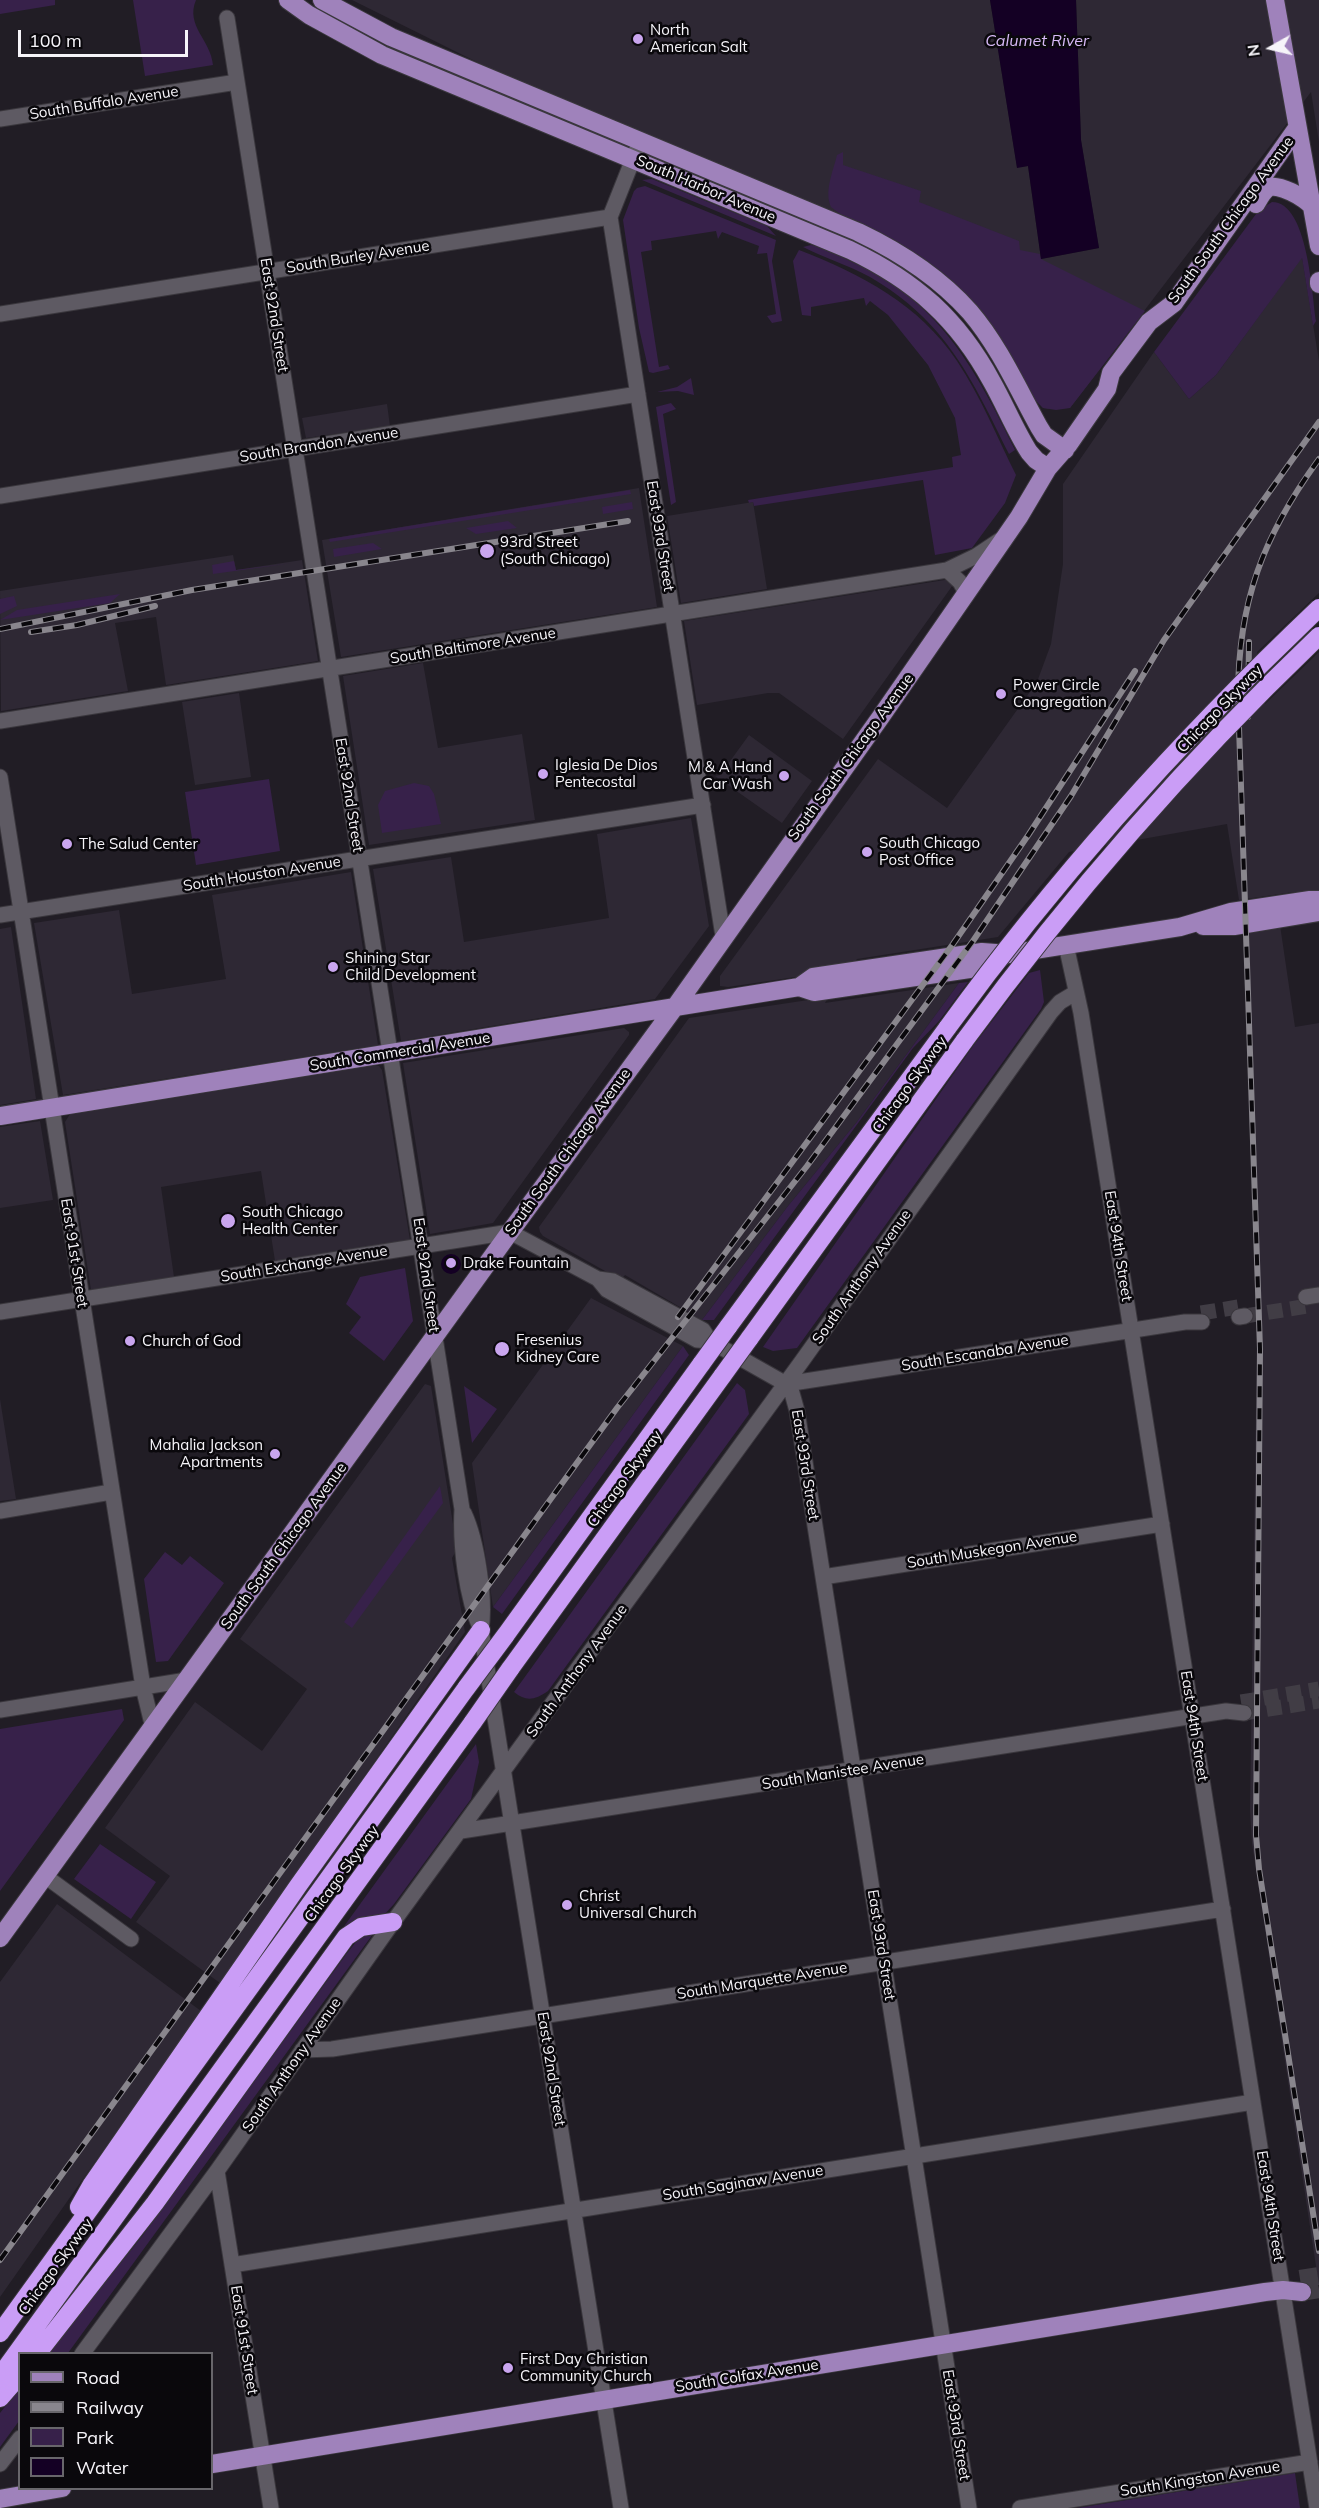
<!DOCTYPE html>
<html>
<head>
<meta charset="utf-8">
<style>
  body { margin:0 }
  #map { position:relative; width:1319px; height:2508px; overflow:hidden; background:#211d25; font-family:Mulish,sans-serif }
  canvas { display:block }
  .legend { position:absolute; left:18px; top:2352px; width:195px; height:138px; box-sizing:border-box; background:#0a080c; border:2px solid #68666b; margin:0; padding:8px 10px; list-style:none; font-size:18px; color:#f6f4f9 }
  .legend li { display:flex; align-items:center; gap:12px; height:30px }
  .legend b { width:30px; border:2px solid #68666b }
  .north { position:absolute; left:1241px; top:18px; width:60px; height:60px; -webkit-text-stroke:4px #0a080c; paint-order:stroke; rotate:262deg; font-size:16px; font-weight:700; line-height:24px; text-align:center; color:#f6f4f9 }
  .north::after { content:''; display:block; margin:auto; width:21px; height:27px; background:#f6f4f9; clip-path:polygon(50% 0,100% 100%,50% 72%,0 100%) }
  .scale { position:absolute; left:18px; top:30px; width:170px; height:27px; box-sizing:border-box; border:3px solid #f6f4f9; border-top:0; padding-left:8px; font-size:18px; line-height:21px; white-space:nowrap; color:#f6f4f9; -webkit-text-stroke:4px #0a080c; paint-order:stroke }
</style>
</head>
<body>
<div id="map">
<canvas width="1319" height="2508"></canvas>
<ul class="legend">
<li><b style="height:8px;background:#9f82bb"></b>Road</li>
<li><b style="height:8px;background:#89868d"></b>Railway</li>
<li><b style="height:16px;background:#37214a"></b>Park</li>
<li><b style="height:16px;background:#140024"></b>Water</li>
</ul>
<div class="north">N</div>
<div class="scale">100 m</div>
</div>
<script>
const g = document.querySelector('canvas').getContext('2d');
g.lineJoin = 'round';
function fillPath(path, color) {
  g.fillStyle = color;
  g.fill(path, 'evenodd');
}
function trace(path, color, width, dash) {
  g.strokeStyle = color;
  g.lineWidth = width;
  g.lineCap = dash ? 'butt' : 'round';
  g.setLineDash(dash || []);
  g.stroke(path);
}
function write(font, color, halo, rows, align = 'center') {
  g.font = font + ' Mulish,sans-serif';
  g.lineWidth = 5;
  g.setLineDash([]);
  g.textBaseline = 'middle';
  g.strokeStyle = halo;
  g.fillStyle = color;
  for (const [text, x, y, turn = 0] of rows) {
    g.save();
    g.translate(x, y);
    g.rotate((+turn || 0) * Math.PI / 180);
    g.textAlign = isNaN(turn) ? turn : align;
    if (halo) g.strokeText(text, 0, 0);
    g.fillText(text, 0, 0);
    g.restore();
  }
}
const built = new Path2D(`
  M352,0H990L1017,167L1028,166L1041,259L1099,248L1081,140L1076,0H1319V142L1311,92L1070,408L1049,409L1043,408L923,260L495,71Z
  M1302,257L1319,361V593L1257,652L1265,704L1319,652V891L1295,895L1294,892L1239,900L1227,824L1069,852L998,937L857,959L849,969L728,987L720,986V976L878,759L947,808L1037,682L1051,644L1063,564V484L1154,352L1189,399L1216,375Z
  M387,404L390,426L306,438L302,418Z
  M639,488L657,607L341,657L322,540Z
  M753,502L767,589L681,603L667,516Z
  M233,555L236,570L302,560L318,661L166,685L156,617L115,623L128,691L1,711L0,591Z
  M951,579L955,582L843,739L779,693H768L697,705L684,621Z
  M423,663L438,748L522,734L535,820L369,845L343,676Z
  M239,693L251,777L195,785L182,702Z
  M749,735L812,781L782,823L715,776L720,775Z
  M691,818L709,926L655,999L401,1041L373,869L451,857L464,942L609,918L597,834Z
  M351,872L378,1045L63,1095L34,923L119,910L132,994L226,979L212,895Z
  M1280,925L1295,1027L1319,1023V2286L1252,1843L1250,1810L1257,1337L1244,931Z
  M11,927L36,1099L0,1105V929Z
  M959,983L856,1123L788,1206L702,1320L625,1275L621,1280L543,1236L540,1232L539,1227L689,1018L828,997L825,1003Z
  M624,1028L629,1032V1035L493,1223L430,1234L403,1063Z
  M374,1065L379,1066L382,1070L410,1240L275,1261L261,1171L161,1187L174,1277L91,1290L65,1122L70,1114Z
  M40,1121L53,1200L0,1208V1127Z
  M591,1298L683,1346L493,1607L472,1463Z
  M425,1384L431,1386L457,1549L452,1558L465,1632L220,1983L136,1922L170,1876L105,1828L195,1702L262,1751L307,1689L240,1639Z
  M0,1399L16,1499L0,1501Z
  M57,1904L201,2011L0,2297V1982Z`);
const green = new Path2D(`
  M0,0H55V5L0,14Z
  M133,0H196C185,26 211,40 213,65L145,76Z
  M843,152V165L921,191L919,202L1019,241L1020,250L1040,254L1041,259L1145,311L1070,408L1056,410L1043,408L1031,396L992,329L831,207C824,191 833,172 837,155Z
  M652,179L767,226L776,236L642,180Z
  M645,186L776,240L772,261L782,321L772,323L767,316L776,314L767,253L757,254L759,246L722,232L718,239L716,231L651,241L652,250L641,252L659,367L668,365L670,369L653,373L649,372L639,328L623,220L634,191L637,188Z
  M1272,202C1308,202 1312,295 1316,321L1313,326L1302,258L1216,375L1189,399L1154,352L1259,210Z
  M811,245C824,247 838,255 850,261C938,299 975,368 1015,450L1009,454C972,379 946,321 870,277C848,265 825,258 803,247Z
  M799,250C861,274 919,304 957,361C981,397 997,437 1016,475L1005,503L972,548L935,555L923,480L754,506L753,502L749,503L748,500L953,467L952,457L961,455L955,418L928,365L888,315L870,301L866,306L864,298L811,307V316L802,315L793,261Z
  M691,378L694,395L678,391L657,392L677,387Z
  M671,403L676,409L663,414L676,502L671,505L656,407Z
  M630,490L631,494L330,542L329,539Z
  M632,502L633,509L603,514L602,507Z
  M508,521L517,528L476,534L466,528Z
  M373,543L382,549L334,557L333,549Z
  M234,561L236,570L292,563L213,574L212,565Z
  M120,594L110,603L0,620L17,610Z
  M14,596L17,606L0,614V599Z
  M269,779L280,851L196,865L185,792Z
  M414,783L429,786L434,794L441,824L382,833L378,805L385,791Z
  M1040,970L1044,1002L1041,1009L797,1348L773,1351L763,1347L973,1046L1029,973Z
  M968,982L939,1021L913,1048L714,1320H702L788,1206L856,1123L959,983Z
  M405,1268L413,1321L384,1361L349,1333L361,1317L346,1304L360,1277Z
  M683,1346L689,1355L502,1614L493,1607Z
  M737,1383L745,1390L749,1414L548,1691C535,1700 526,1702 514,1692Z
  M464,1386L497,1409L472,1443Z
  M440,1486L443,1503L352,1628L344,1622Z
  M165,1552L182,1565L190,1556L224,1583L168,1661L156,1662L144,1579Z
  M122,1709L124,1720L0,1891V1729Z
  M476,1744L479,1762L471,1799L394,1904L383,1916L359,1921L122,2233Z
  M100,1844L156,1882L131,1919L74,1879Z
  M373,1934L68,2353L48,2354L143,2235L347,1953L360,1937Z
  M19,2389V2421L0,2447V2413Z
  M1295,2473L1300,2508H1077Z`);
const water = new Path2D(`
  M990,0H1076L1081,140L1099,248L1041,259L1028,166L1017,168Z
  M441 1264a10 10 0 1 1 20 0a10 10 0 1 1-20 0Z`);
const minorTunnel = new Path2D(`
  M1201,1313L1238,1307
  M1245,1316L1308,1306
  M1241,1702L1319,1689
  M1244,1713L1319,1701`);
const majorTunnel = new Path2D(`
  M1300,2279L1319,2276
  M1302,2292L1319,2289`);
const minor = new Path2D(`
  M227,18L462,1509C460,1545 466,1597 481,1630L621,2508
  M0,119L237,82
  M637,149L610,217L723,936
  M0,314L610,217
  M0,496L638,394
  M947,570L960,582L966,593
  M0,721L947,570L976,556L1000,540
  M0,777L143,1687L153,1728
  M0,915L703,805
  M1066,945L1081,1013L1317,2508
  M598,1279L613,1281L703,1330L710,1341
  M1306,1297L1319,1295
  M0,1312L510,1232L598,1279L607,1290L697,1340L710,1341L786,1384L792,1393L797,1411L969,2508
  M1239,1317L1245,1316
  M786,1384L1185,1322H1202
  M0,1511L111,1492
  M464,1513C477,1541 486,1599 481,1630
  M823,1577L1162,1524
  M0,1710L187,1680
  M461,1831L1226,1711L1244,1713
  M45,1876L131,1939
  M302,2050L332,2049L1223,1909
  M217,2171L271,2508
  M232,2265L1253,2102
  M82,2354L217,2171L393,1922L802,1361L1051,1012L1060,1002L1075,993
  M0,2464L20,2438
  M1020,2508L1310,2462`);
const major = new Path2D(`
  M288,0L309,15L382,55L850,250C915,281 958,319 992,382C1005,405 1015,430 1029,452L1036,460L1048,468
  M322,0L391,37L858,232C900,252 939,277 970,312C999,346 1018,389 1039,427L1044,435L1065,450
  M1275,0L1319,246
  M1256,204C1259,199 1263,191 1268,188C1276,182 1307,198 1312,207
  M1319,281V284
  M1203,926H1234L1319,912
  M799,987L814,992L983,967L1002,957
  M0,1116L799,987L813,977L982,952L1009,954L1180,927L1231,912L1310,900H1319
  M0,1938L510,1232L675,1007L880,718L1019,517L1048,468L1069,444L1107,389L1111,373L1149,322L1174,303L1297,128
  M212,2464L1265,2292L1283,2290L1302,2292
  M0,2499L62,2488`);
const highway = new Path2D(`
  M728,1327L948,1027
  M749,1339L965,1040
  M505,1636L702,1363
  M510,1669L723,1375
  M79,2207L92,2184L298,1886L481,1630
  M0,2333L467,1687
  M37,2354L155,2203L346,1937L361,1927L393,1922
  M0,2376L473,1722
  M0,2398L20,2375`);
const rail = new Path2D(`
  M1319,459C1263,536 1238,602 1238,697L1260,1349L1256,1835L1259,1869L1319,2251
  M0,629L192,590L628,521
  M31,632L77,625L155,606
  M1248,717L1249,642
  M678,1317L953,944L1029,834L1135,671
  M0,2260L563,1482L617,1408L807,1166L973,941L1071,796L1164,640L1319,422`);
const highwayBridge = new Path2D(`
  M948,1027C1058,875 1183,737 1319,608
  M965,1040C1071,895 1189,760 1319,636
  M702,1363L728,1327
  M723,1375L749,1339
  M467,1687L505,1636
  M473,1722L510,1669`);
const markers = [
  [638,39,6,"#c9a5ee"],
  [487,551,8,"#c9a5ee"],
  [1001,694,6,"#c9a5ee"],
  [543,774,6,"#c9a5ee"],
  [784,776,6,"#c9a5ee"],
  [67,844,6,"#c9a5ee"],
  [867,852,6,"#c9a5ee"],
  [333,967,6,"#c9a5ee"],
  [228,1221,8,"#c9a5ee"],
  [451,1263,6,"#c9a5ee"],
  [130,1341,6,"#c9a5ee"],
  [502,1349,8,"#c9a5ee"],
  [275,1454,6,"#c9a5ee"],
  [567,1905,6,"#c9a5ee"],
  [508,2368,6,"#c9a5ee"]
];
const poiNames = [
  ["North",650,30],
  ["American Salt",650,47],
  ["93rd Street",500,542],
  ["(South Chicago)",500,559],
  ["Power Circle",1013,685],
  ["Congregation",1013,702],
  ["Iglesia De Dios",555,765],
  ["Pentecostal",555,782],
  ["M & A Hand",772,767,"right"],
  ["Car Wash",772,784,"right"],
  ["South Chicago",879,843],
  ["Post Office",879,860],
  ["The Salud Center",79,844],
  ["Shining Star",345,958],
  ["Child Development",345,975],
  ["South Chicago",242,1212],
  ["Health Center",242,1229],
  ["Drake Fountain",463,1263],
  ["Fresenius",516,1340],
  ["Kidney Care",516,1357],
  ["Church of God",142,1341],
  ["Mahalia Jackson",263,1445,"right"],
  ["Apartments",263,1462,"right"],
  ["Christ",579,1896],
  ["Universal Church",579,1913],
  ["First Day Christian",520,2359],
  ["Community Church",520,2376]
];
const streetNames = [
  ["South Buffalo Avenue",104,103,-9],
  ["South Harbor Avenue",706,189,23],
  ["South South Chicago Avenue",1231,220,-54],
  ["South Burley Avenue",358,257,-9],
  ["East 92nd Street",274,315,81],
  ["South Brandon Avenue",319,445,-9],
  ["East 93rd Street",660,536,81],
  ["South Baltimore Avenue",473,646,-9],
  ["Chicago Skyway",1220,709,-46],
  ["South South Chicago Avenue",851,757,-54],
  ["East 92nd Street",349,795,81],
  ["South Houston Avenue",262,874,-9],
  ["South Commercial Avenue",400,1052,-9],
  ["Chicago Skyway",910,1085,-54],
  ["South South Chicago Avenue",568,1152,-54],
  ["East 94th Street",1118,1246,81],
  ["East 91st Street",74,1253,81],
  ["South Exchange Avenue",304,1264,-9],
  ["East 92nd Street",426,1275,82],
  ["South Anthony Avenue",862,1277,-55],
  ["South Escanaba Avenue",985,1353,-9],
  ["East 93rd Street",805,1465,81],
  ["Chicago Skyway",625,1479,-54],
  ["South South Chicago Avenue",284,1546,-54],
  ["South Muskegon Avenue",992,1550,-9],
  ["South Anthony Avenue",577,1671,-54],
  ["East 94th Street",1194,1726,81],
  ["South Manistee Avenue",843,1772,-9],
  ["Chicago Skyway",342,1874,-54],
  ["East 93rd Street",881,1945,81],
  ["South Marquette Avenue",762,1981,-9],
  ["South Anthony Avenue",292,2065,-55],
  ["East 92nd Street",551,2069,81],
  ["South Saginaw Avenue",743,2183,-9],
  ["East 94th Street",1270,2206,81],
  ["Chicago Skyway",56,2267,-54],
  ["East 91st Street",244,2340,81],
  ["South Colfax Avenue",747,2376,-9],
  ["East 93rd Street",956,2425,81],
  ["South Kingston Avenue",1200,2479,-9]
];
const waterNames = [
  ["Calumet River",1037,41]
];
fillPath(built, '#2e2834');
fillPath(green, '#37214a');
fillPath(water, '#140024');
trace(minorTunnel, '#413d45', 15, [15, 8]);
trace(majorTunnel, '#413d45', 18, [18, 9]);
trace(minor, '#3a373d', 17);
trace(major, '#3a373d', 20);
trace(highway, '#3a373d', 20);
trace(minor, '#5e5a63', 15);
trace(major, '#9f82bb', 18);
trace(highway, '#ca9df6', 18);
trace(rail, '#89868d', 6);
trace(rail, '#0a080c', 4, [11]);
trace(highwayBridge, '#3a373d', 20, []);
trace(highwayBridge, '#ca9df6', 18);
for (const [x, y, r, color] of markers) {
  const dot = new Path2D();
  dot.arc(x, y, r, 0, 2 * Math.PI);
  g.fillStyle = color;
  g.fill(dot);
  trace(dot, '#0a080c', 2);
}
write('15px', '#f6f4f9', '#0a080c', poiNames, 'left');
write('15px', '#f6f4f9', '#0a080c', streetNames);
write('italic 16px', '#d7b9f6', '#0a080c', waterNames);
</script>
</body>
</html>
